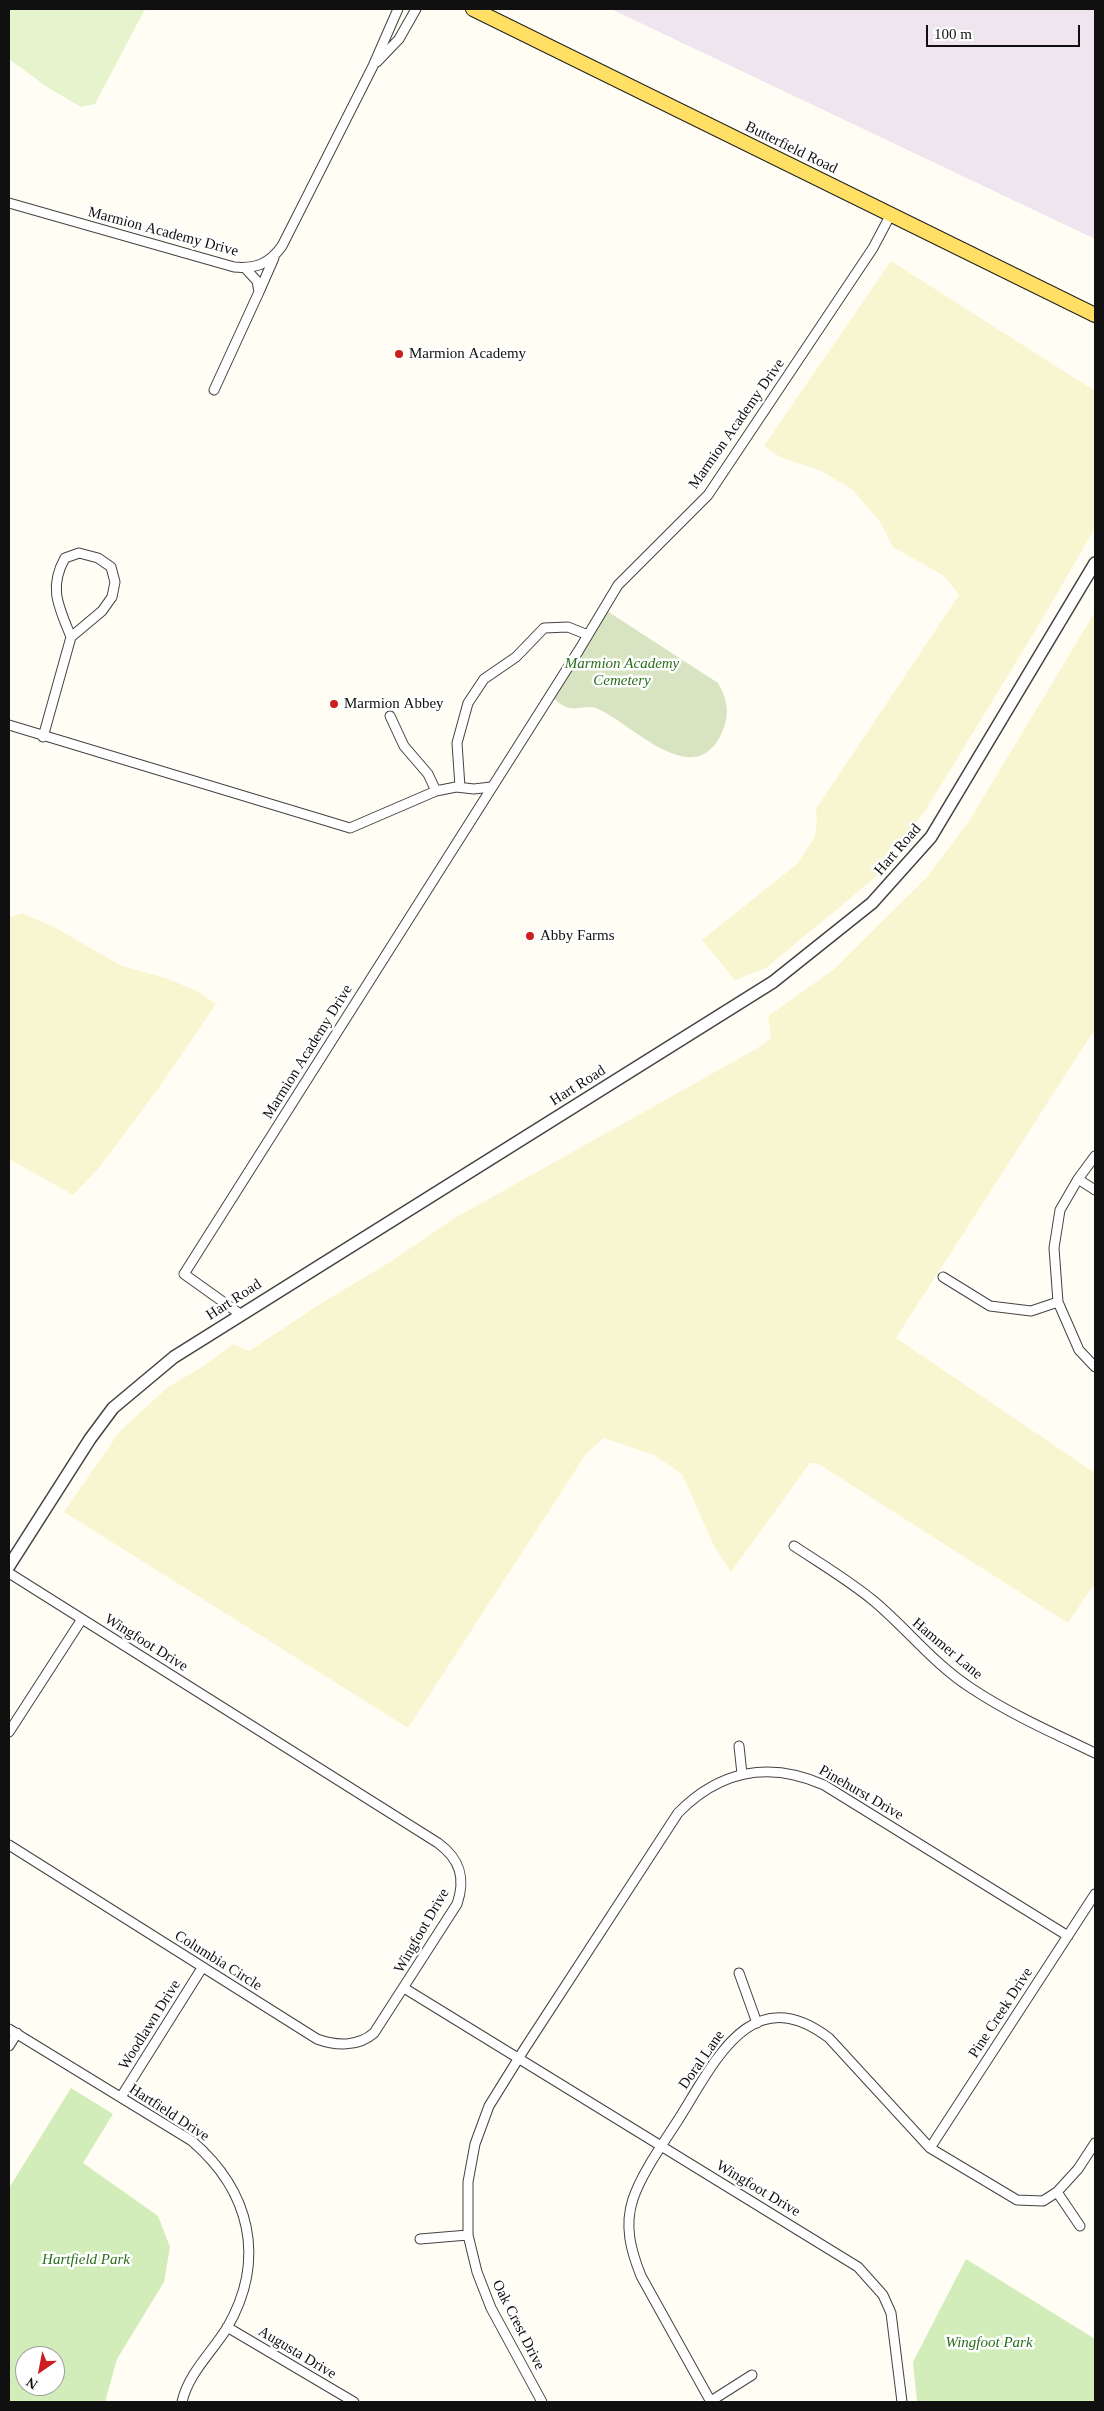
<!DOCTYPE html>
<html>
<head>
<meta charset="utf-8">
<style>
  body { margin:0 }
  #map { position:relative; width:1104px; height:2411px; overflow:hidden; background:#fffdf4; font-family:"Times New Roman",serif }
  canvas { display:block }
  .frame { position:absolute; inset:0; border:10px solid #101010; pointer-events:none }
  .north { position:absolute; left:15px; top:2346px; width:50px; height:50px; box-sizing:border-box; background:#fff; border:1px solid #9f9f9f; border-radius:50%; rotate:213deg; font-size:14px; font-weight:700; line-height:20px; text-align:center; color:#101010 }
  .north::after { content:''; display:block; margin:auto; width:18px; height:22px; background:#cc1d1f; clip-path:polygon(50% 0,100% 100%,50% 72%,0 100%) }
  .scale { position:absolute; left:926px; top:25px; width:154px; height:22px; box-sizing:border-box; border:2px solid #101010; border-top:0; padding-left:6px; font-size:15px; line-height:18px; white-space:nowrap; color:#101010; -webkit-text-stroke:4px #fff; paint-order:stroke }
</style>
</head>
<body>
<div id="map">
<canvas width="1104" height="2411"></canvas>
<div class="frame"></div>
<div class="north">N</div>
<div class="scale">100 m</div>
</div>
<script>
const g = document.querySelector('canvas').getContext('2d');
g.lineJoin = 'round';
function fillPath(path, color) {
  g.fillStyle = color;
  g.fill(path, 'evenodd');
}
function trace(path, color, width, dash) {
  g.strokeStyle = color;
  g.lineWidth = width;
  g.lineCap = dash ? 'butt' : 'round';
  g.setLineDash(dash || []);
  g.stroke(path);
}
function write(font, color, halo, rows, align = 'center') {
  g.font = font + ' "Times New Roman",serif';
  g.lineWidth = 5;
  g.setLineDash([]);
  g.textBaseline = 'middle';
  g.strokeStyle = halo;
  g.fillStyle = color;
  for (const [text, x, y, turn = 0] of rows) {
    g.save();
    g.translate(x, y);
    g.rotate((+turn || 0) * Math.PI / 180);
    g.textAlign = isNaN(turn) ? turn : align;
    if (halo) g.strokeText(text, 0, 0);
    g.fillText(text, 0, 0);
    g.restore();
  }
}
const industrial = new Path2D(`
  M611,9H1095V239Z`);
const farmland = new Path2D(`
  M891,261L1095,391V528L1037,628L927,808L877,876L766,968L735,980L702,940L797,864L815,836L817,821L816,809L959,595L944,576L893,547L880,522L853,490L821,471L780,457L764,446Z
  M1095,612V1029L896,1338L1095,1473V1583L1068,1623L817,1463H810L731,1572L714,1546L682,1474L654,1455L604,1438L586,1454L408,1728L64,1512L120,1431L168,1387L202,1367L233,1344L249,1351L320,1304L390,1262L453,1219L756,1049L771,1038L768,1016L833,970L927,877L969,821Z
  M22,913L56,928L120,965L168,979L197,991L216,1004L160,1086L98,1169L73,1195L9,1159V918Z`);
const green = new Path2D(`
  M71,2088L113,2114L83,2163L158,2216L170,2247L164,2282L117,2359L105,2402H9V2188ZM25,2356H55V2386H25Z
  M966,2259L1095,2339V2402H917L913,2362Z`);
const cemetery = new Path2D(`
  M607,611L718,683C727,698 730,713 723,730C696,796 632,723 596,708C586,705 574,711 566,707C561,705 557,701 553,698Z`);
const pitch = new Path2D(`
  M9,9H145L95,104L81,107L47,87L9,59Z`);
const minor = new Path2D(`
  M377,62L399,39L416,9
  M9,203L234,267C256,269 269,264 282,246L373,66L398,9
  M259,292L274,258
  M214,390L259,292L257,281L245,268
  M390,716L404,746L428,774L436,791
  M9,725L350,828L436,791L456,787L474,789L491,787
  M43,737L71,637L102,611L112,597L115,582L111,567L98,558L79,553L65,558C48,588 59,607 71,637
  M460,787L457,743L468,703L484,679L516,657L544,628L568,627L588,635
  M1095,1156L1078,1179L1060,1210L1054,1248L1058,1302L1079,1350L1095,1367
  M1078,1179L1095,1190
  M943,1277L990,1306L1031,1311L1058,1302
  M240,1314L184,1274L579,650L618,585L708,495L873,248L891,214
  M794,1546C821,1564 850,1581 875,1602C908,1630 934,1664 971,1688C1010,1714 1053,1733 1095,1753
  M9,1573L438,1843C460,1859 466,1878 457,1904L374,2033C358,2047 336,2046 317,2039L9,1845
  M9,1732L82,1619
  M739,1746L742,1774
  M739,1973L757,2023
  M404,1988L858,2267L883,2295L891,2313L902,2402
  M9,2029L192,2141C250,2191 267,2259 227,2328C212,2352 188,2374 182,2402
  M9,2046L17,2033
  M121,2097L202,1968
  M930,2148L1095,1894
  M1057,2192L1080,2226
  M420,2239L468,2235
  M227,2327L354,2402
  M711,2401L752,2375
  M542,2402L491,2308L477,2272L468,2235V2182L475,2144L489,2106L525,2048L678,1813C720,1770 770,1761 824,1785L1068,1936
  M711,2402L641,2276C631,2251 624,2226 633,2199C642,2172 665,2141 680,2117C715,2061 752,1979 829,2038L930,2148L1017,2200L1043,2201L1057,2192L1078,2169L1095,2143`);
const tertiary = new Path2D(`
  M9,1566L90,1439L113,1408L174,1357L773,982L872,903L931,837L1095,563`);
const primary = new Path2D(`
  M473,9L1095,315`);
const markers = [
  [399,354,5,"#cc1d1f"],
  [334,704,5,"#cc1d1f"],
  [530,936,5,"#cc1d1f"]
];
const streetNames = [
  ["Butterfield Road",791,148,26],
  ["Marmion Academy Drive",163,232,15],
  ["Marmion Academy Drive",737,424,-55],
  ["Hart Road",898,850,-49],
  ["Marmion Academy Drive",308,1052,-58],
  ["Hart Road",578,1086,-32],
  ["Hart Road",234,1300,-33],
  ["Wingfoot Drive",146,1643,32],
  ["Hammer Lane",947,1649,40],
  ["Pinehurst Drive",861,1793,30],
  ["Wingfoot Drive",422,1931,-60],
  ["Columbia Circle",218,1961,32],
  ["Pine Creek Drive",1001,2013,-57],
  ["Woodlawn Drive",150,2025,-58],
  ["Doral Lane",702,2060,-55],
  ["Hartfield Drive",169,2113,33],
  ["Wingfoot Drive",758,2189,31],
  ["Oak Crest Drive",518,2325,63],
  ["Augusta Drive",297,2353,31]
];
const poiNames = [
  ["Marmion Academy",409,354],
  ["Marmion Abbey",344,704],
  ["Abby Farms",540,936]
];
const parkNames = [
  ["Marmion Academy",622,664],
  ["Cemetery",622,681],
  ["Hartfield Park",86,2260],
  ["Wingfoot Park",989,2343]
];
fillPath(industrial, '#eee5ef');
fillPath(farmland, '#f8f6d1');
fillPath(green, '#d2edb9');
fillPath(cemetery, '#d8e4c1');
fillPath(pitch, '#e5f4cc');
trace(minor, '#434343', 11);
trace(tertiary, '#434343', 14);
trace(primary, '#212121', 16);
trace(minor, '#fff', 9);
trace(tertiary, '#fff', 11);
trace(primary, '#ffdf64', 14);
for (const [x, y, r, color] of markers) {
  const dot = new Path2D();
  dot.arc(x, y, r, 0, 2 * Math.PI);
  g.fillStyle = color;
  g.fill(dot);
  trace(dot, '#fff', 2);
}
write('15px', '#101010', '#fff', streetNames);
write('15px', '#101010', '#fff', poiNames, 'left');
write('italic 15px', '#296e1a', '#fff', parkNames);
</script>
</body>
</html>
